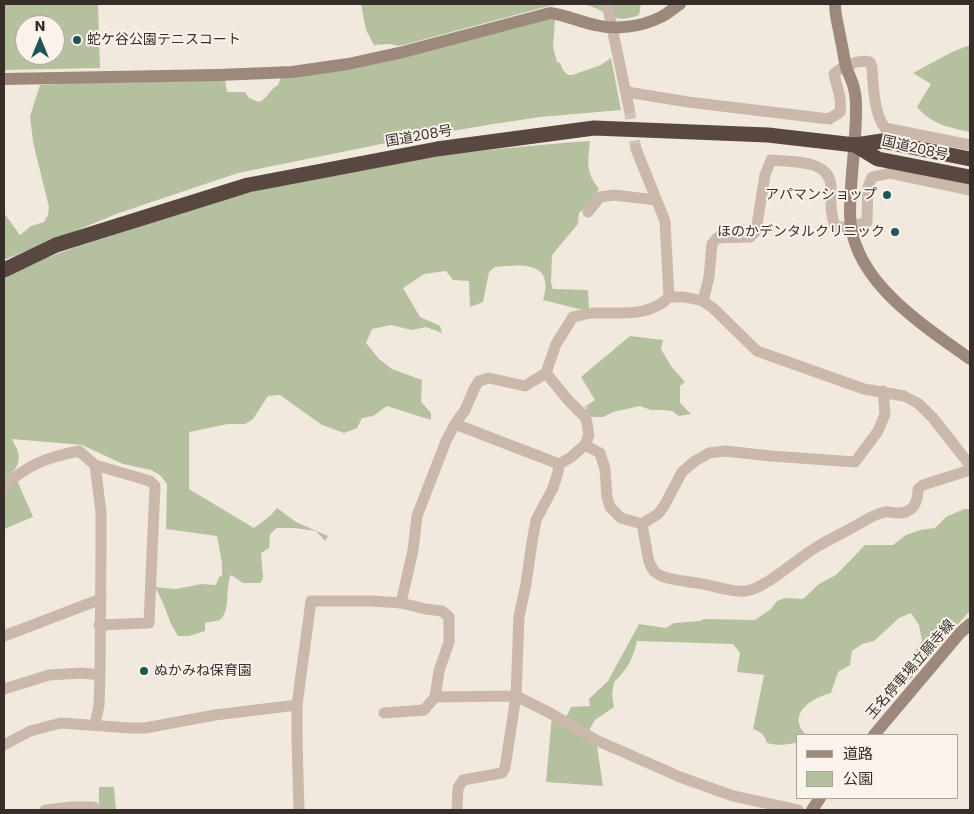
<!DOCTYPE html>
<html>
<head>
<meta charset="utf-8">
<style>
  body { margin:0 }
  #map { position:relative; width:974px; height:814px; overflow:hidden; background:#f2e9de; font-family:Poppins,"Noto Sans JP",sans-serif }
  canvas { display:block }
  .frame { position:absolute; inset:0; border:5px solid #372e29; pointer-events:none }
  .legend { position:absolute; left:796px; top:734px; width:162px; height:65px; box-sizing:border-box; background:#f9f3eb; border:1px solid #aba49d; margin:0; padding:6px 9px; list-style:none; font-size:15px; color:#372e29 }
  .legend li { display:flex; align-items:center; gap:10px; height:25px }
  .legend b { width:25px; border:1px solid #aba49d }
  .north { position:absolute; left:15px; top:15px; width:50px; height:50px; box-sizing:border-box; background:#f9f3eb; border:1px solid #aba49d; border-radius:50%; rotate:0deg; font-size:14px; font-weight:700; line-height:20px; text-align:center; color:#372e29 }
  .north::after { content:''; display:block; margin:auto; width:18px; height:22px; background:#205357; clip-path:polygon(50% 0,100% 100%,50% 72%,0 100%) }
</style>
</head>
<body>
<div id="map">
<canvas width="974" height="814"></canvas>
<div class="frame"></div>
<ul class="legend">
<li><b style="height:6px;background:#9d887c"></b>道路</li>
<li><b style="height:14px;background:#b5c09e"></b>公園</li>
</ul>
<div class="north">N</div>
</div>
<script>
const g = document.querySelector('canvas').getContext('2d');
g.lineJoin = 'round';
function fillPath(path, color) {
  g.fillStyle = color;
  g.fill(path, 'evenodd');
}
function trace(path, color, width, dash) {
  g.strokeStyle = color;
  g.lineWidth = width;
  g.lineCap = dash ? 'butt' : 'round';
  g.setLineDash(dash || []);
  g.stroke(path);
}
function write(font, color, halo, rows, align = 'center') {
  g.font = font + ' Poppins,"Noto Sans JP",sans-serif';
  g.lineWidth = 4;
  g.setLineDash([]);
  g.textBaseline = 'middle';
  g.strokeStyle = halo;
  g.fillStyle = color;
  for (const [text, x, y, turn = 0] of rows) {
    g.save();
    g.translate(x, y);
    g.rotate((+turn || 0) * Math.PI / 180);
    g.textAlign = isNaN(turn) ? turn : align;
    if (halo) g.strokeText(text, 0, 0);
    g.fillText(text, 0, 0);
    g.restore();
  }
}
const green = new Path2D(`
  M4,4H98L100,68L4,70ZM25,25H55V55H25Z
  M361,4H565L549,6L399,46L389,44L374,45L366,30Z
  M582,4H641L639,15C609,26 609,9 582,4Z
  M555,19L553,47L557,62L560,63L563,70L568,75H572L601,65L611,58L621,110L540,117L487,125L406,139L238,173L119,213L4,260V213L20,235L31,226L44,222L48,215L49,207L33,142L30,116L40,85L220,76L225,80L227,92H245L249,98L259,102C268,98 270,89 278,85L282,75L528,20Z
  M970,45V132C950,128 931,124 917,107L931,84L913,73L952,52Z
  M590,141C588,162 585,171 599,189L590,203L579,213L578,224L552,255L551,283L553,289L588,290L589,309H579L543,300C555,261 522,264 495,267L489,272L483,302L470,307L469,281L453,280L446,271L424,274L403,288L420,317L440,326L442,333L426,327L412,330L391,325L372,329L366,343L379,359L392,369L422,380L421,402L431,413V420L387,406L373,416L362,418L357,428L344,433L322,425L280,395L268,396L253,419L245,424H228L189,432V489L254,528L270,516L277,508L296,522L328,536L325,541L316,531L295,528H277L270,534L269,548L261,553L263,578L260,583H243L231,575C224,590 232,608 220,620L205,623V631L189,636H178L171,624L163,603L155,587L176,589L201,584L216,585L219,577L222,576V563L217,536L166,529L167,484L160,475L151,470L123,464L82,445L12,439C13,442 16,446 17,449C23,463 13,473 4,481V277C40,257 81,246 120,233C161,219 201,204 243,194C355,165 475,149 590,141Z
  M630,336L663,340L661,349L671,366L685,382L680,386V403L691,414L679,416L672,411L663,410H651L640,406L613,412L603,417H585L582,412L588,407L583,408L595,400L581,377Z
  M16,478L33,517L4,529V488Z
  M964,509H970V611L933,651L910,680L905,679L912,657L922,641L919,625L911,613L899,618L874,641L862,644L852,651L850,665L838,672L831,693C811,698 786,714 806,735H798V742C788,745 777,746 767,743C764,734 761,732 753,729L764,675L737,672L740,653L733,644L637,641C633,659 627,670 614,682L612,695L614,707L595,720L587,734L596,740L603,786L546,782L552,715L564,721L571,707L590,706L589,699L608,681L639,624L666,628L674,623L700,621L704,619L755,620L771,609L777,601L785,598L803,599L819,584L836,575L865,545H893L906,535L920,530L935,528L946,517Z
  M99,787H114L116,810H99Z`);
const streetTunnel = new Path2D(`
  M629,108L636,149`);
const street = new Path2D(`
  M607,4L629,108
  M627,92L688,102L829,119L840,112C842,97 837,88 834,74C842,66 859,59 870,62L872,67C873,85 874,114 885,128L970,145
  M636,149L665,221L669,297
  M588,212L600,197L614,195L656,200
  M703,301L709,277L712,244L717,238L750,237L756,231L765,175L771,160C792,162 830,159 831,187C831,201 830,213 835,226C847,229 856,225 867,222L868,187L872,177L890,173L970,190
  M455,424L559,464
  M585,445L600,453L605,469L607,497L610,507L621,518L642,524L658,514L664,506L682,472L695,461L709,453L725,451L771,456L855,462L878,431L885,414L883,391
  M95,465L101,512V547L100,675L99,705L95,725
  M4,487C26,465 48,457 79,451L95,465L150,481L155,486L149,623L99,625
  M642,524C652,574 643,576 697,583C713,585 731,593 746,591C765,589 801,555 820,545C832,538 845,532 857,525C864,521 877,513 885,512C888,511 893,513 896,513C912,514 918,504 918,489L923,485L970,470
  M401,603L426,609L442,611L449,617V642L439,671L435,697
  M4,636L101,599
  M4,689L49,675L82,673L100,675
  M384,713L424,710L435,697L516,696L550,713L596,740L680,777L733,796L798,810
  M4,745L30,731L61,723L130,728H145L215,715L297,705
  M45,810L72,807H94
  M299,810L297,740V705L311,601H371L401,603L413,550L417,516L446,441L455,424L465,410L475,387L479,381L489,378L525,386L546,373L556,344L573,317C579,316 586,313 593,313C620,312 648,318 669,297H685L703,301L713,308L757,351L864,389L904,396L919,404L933,418L970,465
  M457,810L458,788L463,780L502,773L505,768L516,696L519,617L526,584L532,542L536,520L553,488L558,472L559,464L570,458L585,445L589,435L587,423L585,417L568,400L546,373`);
const secondary = new Path2D(`
  M835,4C835,17 839,28 841,41C843,49 844,59 846,67C852,82 855,86 856,103C857,140 850,176 850,213C850,280 922,324 970,359
  M4,79L218,75L292,72L348,64L403,52L550,13C566,15 580,22 595,25C616,30 641,27 661,17C667,14 674,8 680,4
  M874,735L960,633L970,624
  M812,810L820,798`);
const highway = new Path2D(`
  M855,145L878,159L970,177
  M4,270L56,245L248,185L437,149L594,128L768,135L855,145L882,141L970,159`);
const markers = [
  [77,40,5,"#205357"],
  [887,195,5,"#205357"],
  [895,232,5,"#205357"],
  [144,671,5,"#205357"]
];
const poiNames = [
  ["蛇ケ谷公園テニスコート",87,40],
  ["アパマンショップ",877,195,"right"],
  ["ほのかデンタルクリニック",885,232,"right"],
  ["ぬかみね保育園",154,671]
];
const streetNames = [
  ["国道208号",419,137,-10],
  ["国道208号",915,149,13],
  ["玉名停車場立願寺線",911,670,-49]
];
fillPath(green, '#b5c09e');
trace(streetTunnel, '#cdc4ba', 11, [11, 5.5]);
trace(street, '#cab9aa', 11);
trace(secondary, '#9d887c', 12);
trace(highway, '#584841', 15);
for (const [x, y, r, color] of markers) {
  const dot = new Path2D();
  dot.arc(x, y, r, 0, 2 * Math.PI);
  g.fillStyle = color;
  g.fill(dot);
  trace(dot, '#f9f3eb', 2);
}
write('14px', '#372e29', '#f9f3eb', poiNames, 'left');
write('14px', '#372e29', '#f9f3eb', streetNames);
</script>
</body>
</html>
